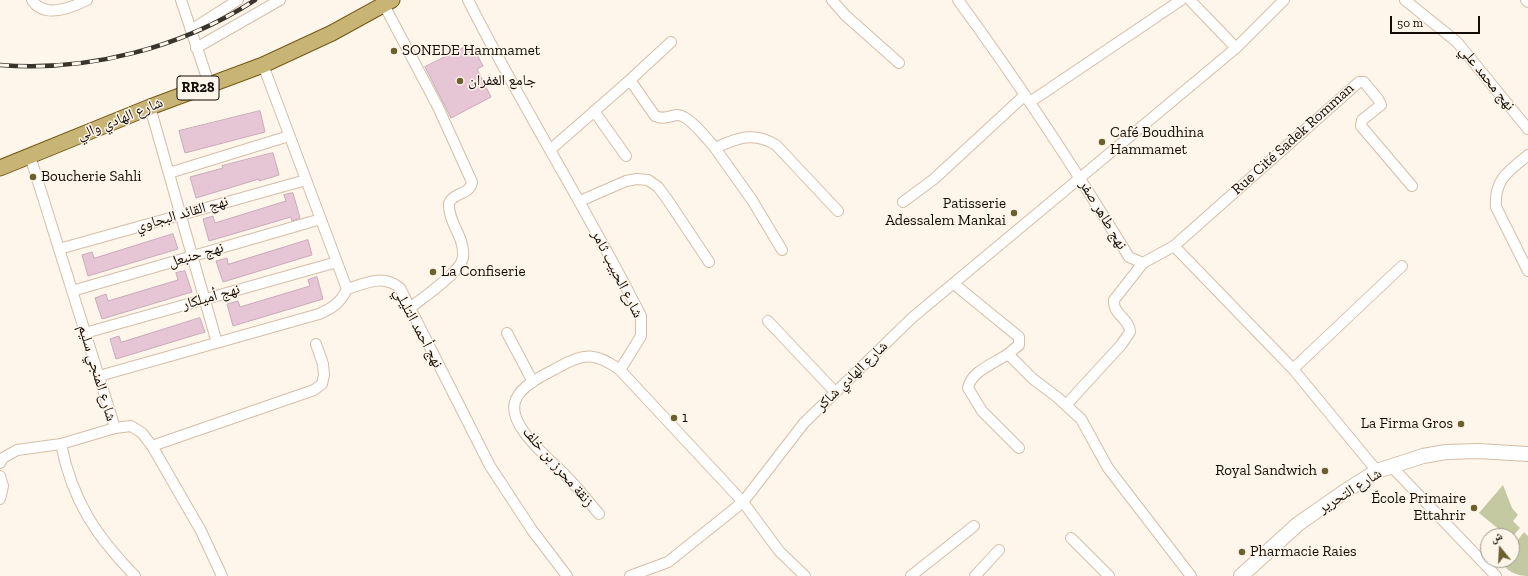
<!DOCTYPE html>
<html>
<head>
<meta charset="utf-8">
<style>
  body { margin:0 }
  #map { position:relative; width:1528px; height:576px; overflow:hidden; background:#fef5eb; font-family:"Zilla Slab","Noto Naskh Arabic",serif }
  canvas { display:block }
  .north { position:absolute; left:1480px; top:528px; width:40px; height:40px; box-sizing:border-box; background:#fef5eb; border:1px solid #a0988f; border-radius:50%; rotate:342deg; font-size:11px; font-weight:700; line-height:16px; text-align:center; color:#130c05 }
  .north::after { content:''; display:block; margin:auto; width:14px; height:18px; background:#6c602d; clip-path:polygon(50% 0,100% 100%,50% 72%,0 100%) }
  .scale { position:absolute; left:1390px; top:16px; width:90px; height:18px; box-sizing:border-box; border:2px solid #130c05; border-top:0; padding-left:5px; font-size:12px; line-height:14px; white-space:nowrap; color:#130c05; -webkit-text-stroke:3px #fef5eb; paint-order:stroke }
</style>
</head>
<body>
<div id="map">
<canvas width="1528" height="576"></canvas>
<div class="north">ش</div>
<div class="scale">50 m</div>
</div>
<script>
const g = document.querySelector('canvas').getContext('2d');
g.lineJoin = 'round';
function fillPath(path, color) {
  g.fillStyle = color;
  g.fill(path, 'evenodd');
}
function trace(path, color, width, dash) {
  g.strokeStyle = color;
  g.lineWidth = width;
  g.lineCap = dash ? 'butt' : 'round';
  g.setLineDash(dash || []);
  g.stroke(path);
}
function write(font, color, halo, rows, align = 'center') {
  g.font = font + ' "Zilla Slab","Noto Naskh Arabic",serif';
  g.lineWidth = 3;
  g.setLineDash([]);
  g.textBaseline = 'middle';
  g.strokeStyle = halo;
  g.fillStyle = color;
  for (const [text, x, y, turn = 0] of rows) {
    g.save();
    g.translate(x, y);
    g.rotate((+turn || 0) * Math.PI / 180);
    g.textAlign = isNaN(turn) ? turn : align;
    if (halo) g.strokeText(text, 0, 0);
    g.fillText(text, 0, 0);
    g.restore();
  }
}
const green = new Path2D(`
  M1503,485L1512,508L1518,515L1513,521L1520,528L1512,537L1507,536L1479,513Z
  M1524,532L1528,536V576C1518,576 1505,572 1502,560H1512V547Z`);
const building = new Path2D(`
  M471,44L483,66L477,69L491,97L451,118L425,67Z
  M260,111L265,132L185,153L179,131Z
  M273,153L279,175L259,181V179L196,198L190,177L223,168L222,166Z
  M293,193L300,218L292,221L291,217L209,241L203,219L213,216L215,223L286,201L284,195Z
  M173,234L178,249L88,276L82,255L92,252L94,258Z
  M308,240L312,255L223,282L216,261L227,258L228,264Z
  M185,271L192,292L102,319L95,298L106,294L108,301L178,280L176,273Z
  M317,277L323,299L233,326L227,304L238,301L240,307L310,286L308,280Z
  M200,318L205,332L116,359L110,339L119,336L121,342Z`);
const street = new Path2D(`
  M32,0C44,19 71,8 87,0
  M181,0L209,84
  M468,0C522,107 587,209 641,316V336L620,370L743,502L779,551L805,576
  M832,0L845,15L899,63
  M958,0C1019,83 1075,169 1129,257L1143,263L1174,246L1359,82H1364L1378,99L1381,105L1362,120L1361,126L1412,186
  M1190,0L1236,48
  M1405,0L1457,42L1528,129
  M1526,0L1528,2
  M384,5L438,107L472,182C470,195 454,192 449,203C448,217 457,229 461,241C463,248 465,256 461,263C453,277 424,297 410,308
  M191,30L238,0
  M196,48L280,0
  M263,65L347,289
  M630,80L655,116C664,120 669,116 677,115C688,114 708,140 715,148C737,138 754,131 776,145L838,211
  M1030,102L1181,0
  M150,107L217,343
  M594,111L626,156
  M715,148L752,200L782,250
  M550,150L630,80L671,42
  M1528,155C1509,171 1494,179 1496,207L1528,271
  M30,156L115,428
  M169,173L289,136
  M580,201L626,181L637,179L648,180L658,187L667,199L709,262
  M903,202L934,179L1025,95
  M1174,246L1293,369L1377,471
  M59,249L306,180
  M954,284L1019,337V345L1008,354L1033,379L1057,397L1081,419L1108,468L1191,576
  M347,289C366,283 383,274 400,288L490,466L532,530L567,576
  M72,291L321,219
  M768,321L835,392
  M85,333L337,262
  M507,333L533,382
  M1008,354C995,363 971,371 968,388L982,411L1019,448
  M1293,369L1402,266
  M99,376L319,314C333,308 341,302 347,289
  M1066,405L1121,345L1130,332C1130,319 1112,314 1114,300L1143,263
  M61,444C72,500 96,536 135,576
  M152,446L314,390L322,384L324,375L323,364L316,344
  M0,463L3,458L17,450L61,444L115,428L131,426L142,433L152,446L201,531L222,576
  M1391,466L1496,576
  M0,476L3,486L0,499
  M599,514C588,501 578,488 567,477C553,461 504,425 516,399C523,384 546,374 559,367C584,352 597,353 620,370
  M1071,538L1109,576
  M630,576L668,562L743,502L804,423L913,317L1236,48L1284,0
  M911,576L974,526
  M975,576L999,550`);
const secondary = new Path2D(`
  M1241,576L1298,524L1344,492L1377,471L1423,456L1446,452L1478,451L1528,454`);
const primary = new Path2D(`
  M0,168L150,107L263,65L332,33L392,0`);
const rail = new Path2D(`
  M0,65C88,72 181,48 255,0`);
const markers = [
  [394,51,4,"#6c602d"],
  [460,81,4,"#6c602d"],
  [1102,142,4,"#6c602d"],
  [33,177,4,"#6c602d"],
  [1014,213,4,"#6c602d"],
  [433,272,4,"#6c602d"],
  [674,418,4,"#6c602d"],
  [1461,424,4,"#6c602d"],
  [1325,471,4,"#6c602d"],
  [1474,508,4,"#6c602d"],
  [1242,552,4,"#6c602d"]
];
const shields = [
  [198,88,42]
];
const shieldNames = [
  ["RR28",198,88]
];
const poiNames = [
  ["SONEDE Hammamet",402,51],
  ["جامع الغفران",468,81],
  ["Café Boudhina",1110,133],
  ["Hammamet",1110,150],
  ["Boucherie Sahli",41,177],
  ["Patisserie",1006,204,"right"],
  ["Adessalem Mankai",1006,221,"right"],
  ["La Confiserie",441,272],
  ["1",682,418],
  ["La Firma Gros",1453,424,"right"],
  ["Royal Sandwich",1317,471,"right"],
  ["École Primaire",1466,499,"right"],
  ["Ettahrir",1466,516,"right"],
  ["Pharmacie Raies",1250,552]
];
const streetNames = [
  ["نهج محمد علي",1487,78,51],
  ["شارع الهادي والي",120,119,-22],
  ["Rue Cité Sadek Romman",1293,139,-42],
  ["نهج القائد البجاوي",182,214,-16],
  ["نهج طاهر صفر",1103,215,59],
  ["نهج حنبعل",196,255,-16],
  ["شارع الحبيب ثامر",617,274,63],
  ["نهج أميلكار",211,297,-16],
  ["نهج أحمد التليلي",418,328,62],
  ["شارع المنجي سليم",97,373,73],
  ["شارع الهادي شاكر",852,376,-44],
  ["زنقة محرز بن خلف",558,467,49],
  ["شارع التحرير",1350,491,-32]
];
fillPath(green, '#c5c9a2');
fillPath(building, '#e6c6d5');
trace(building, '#c9aab9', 1);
trace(street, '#d5bea6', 12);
trace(secondary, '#d5bea6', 16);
trace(primary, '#715913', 17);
trace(street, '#fff', 10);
trace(secondary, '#fff', 14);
trace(primary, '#c8b576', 15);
trace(rail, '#3b342c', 4.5);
trace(rail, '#fef5eb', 3, [9]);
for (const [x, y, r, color] of markers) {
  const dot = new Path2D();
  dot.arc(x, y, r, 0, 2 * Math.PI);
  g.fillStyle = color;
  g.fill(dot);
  trace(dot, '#fef5eb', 1.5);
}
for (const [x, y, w] of shields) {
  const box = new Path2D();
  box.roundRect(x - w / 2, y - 12, w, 24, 3);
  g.fillStyle = '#fef5eb';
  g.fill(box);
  trace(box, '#130c05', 1);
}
write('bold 14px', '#130c05', null, shieldNames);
write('15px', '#130c05', '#fef5eb', poiNames, 'left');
write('15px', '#130c05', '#fef5eb', streetNames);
</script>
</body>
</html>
